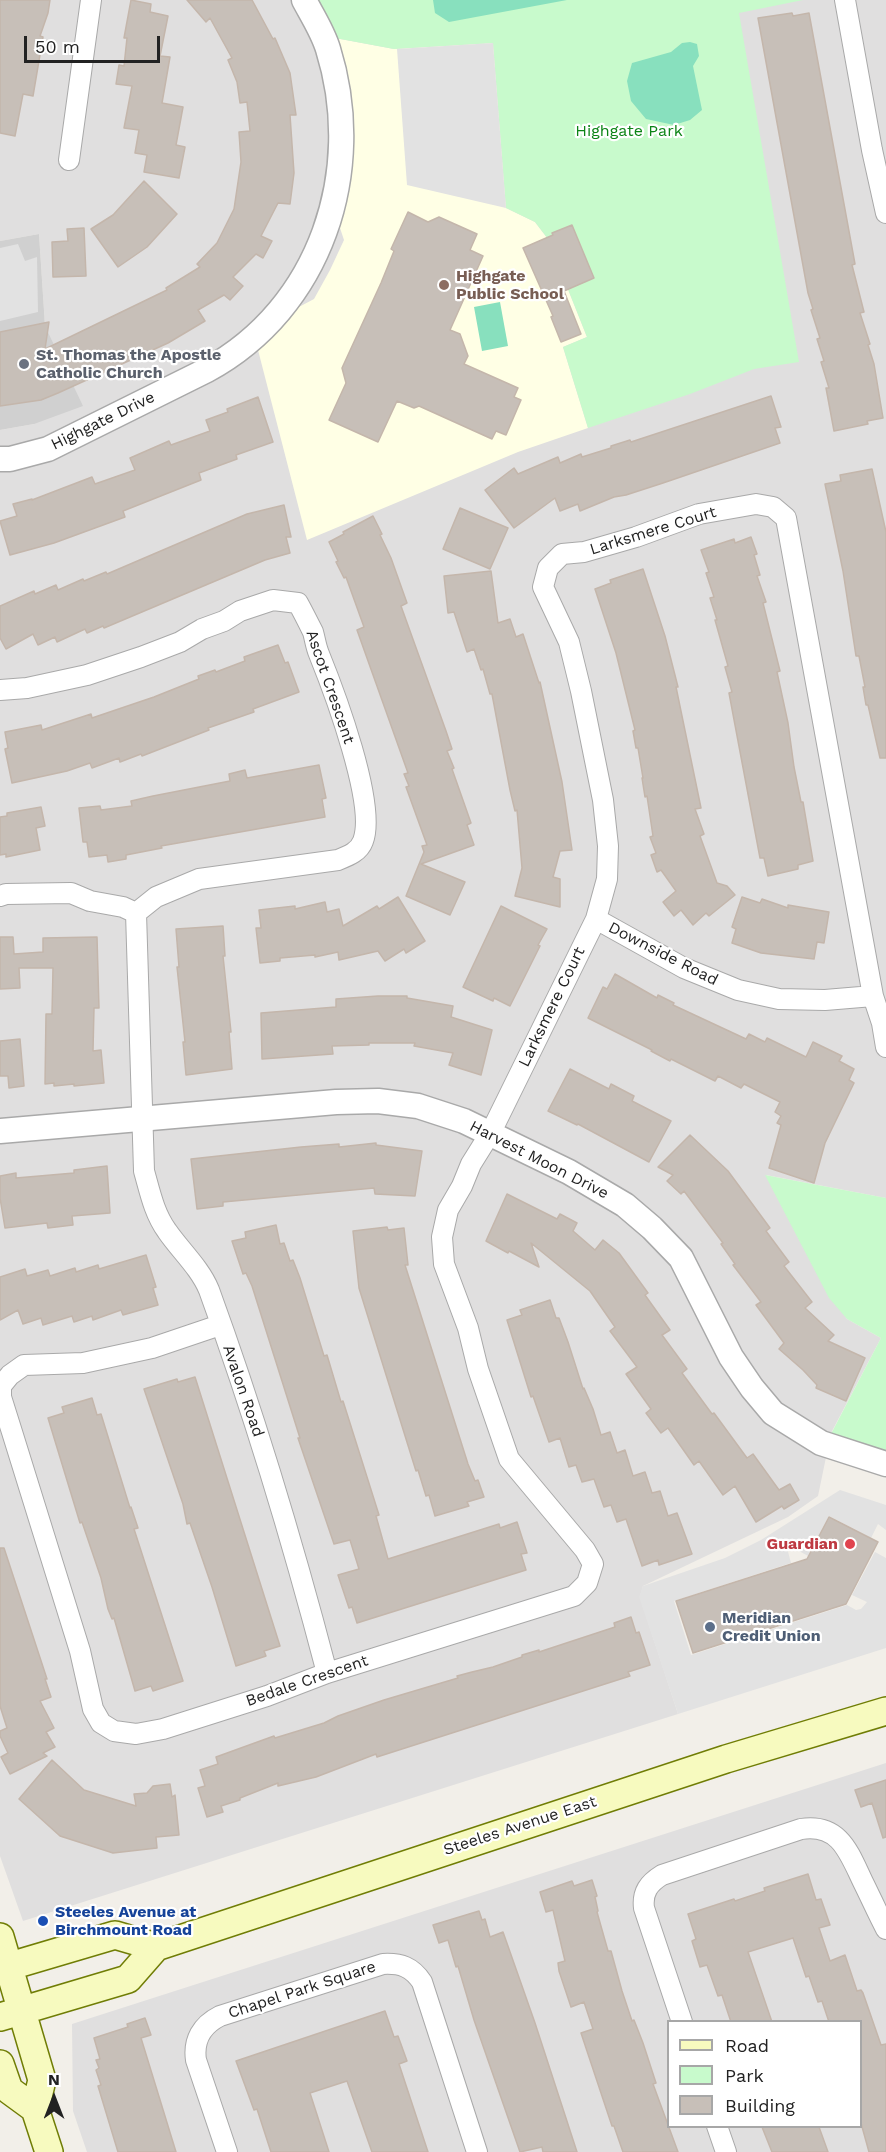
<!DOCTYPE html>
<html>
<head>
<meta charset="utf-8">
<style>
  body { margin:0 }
  #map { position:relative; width:886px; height:2152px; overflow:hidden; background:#f2efe9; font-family:"Work Sans",sans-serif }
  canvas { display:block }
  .legend { position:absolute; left:667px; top:2020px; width:195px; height:108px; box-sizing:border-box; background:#fff; border:2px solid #a7a7a7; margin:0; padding:8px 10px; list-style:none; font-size:18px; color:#222 }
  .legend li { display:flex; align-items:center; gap:12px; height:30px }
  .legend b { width:30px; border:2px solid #a7a7a7 }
  .north { position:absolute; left:24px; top:2068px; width:60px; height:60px; -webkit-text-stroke:4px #fff; paint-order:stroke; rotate:0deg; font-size:16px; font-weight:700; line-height:24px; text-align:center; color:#222 }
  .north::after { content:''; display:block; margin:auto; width:21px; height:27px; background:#222; clip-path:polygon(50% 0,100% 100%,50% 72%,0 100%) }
  .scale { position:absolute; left:24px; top:36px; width:136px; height:27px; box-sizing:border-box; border:3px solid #222; border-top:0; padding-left:8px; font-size:18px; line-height:21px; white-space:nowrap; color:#222; -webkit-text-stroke:4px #fff; paint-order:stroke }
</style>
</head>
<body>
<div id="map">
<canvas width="886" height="2152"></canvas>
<ul class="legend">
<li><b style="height:8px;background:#f7fabf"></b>Road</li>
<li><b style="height:16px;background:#c8facc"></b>Park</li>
<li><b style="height:16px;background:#c7bfb8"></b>Building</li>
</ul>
<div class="north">N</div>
<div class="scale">50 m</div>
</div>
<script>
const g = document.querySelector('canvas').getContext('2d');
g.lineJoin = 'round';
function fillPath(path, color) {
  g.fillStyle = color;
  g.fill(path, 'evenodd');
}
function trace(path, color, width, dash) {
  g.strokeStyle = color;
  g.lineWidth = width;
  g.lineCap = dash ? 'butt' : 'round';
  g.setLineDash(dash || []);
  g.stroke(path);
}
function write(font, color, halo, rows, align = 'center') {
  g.font = font + ' "Work Sans",sans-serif';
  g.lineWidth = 4.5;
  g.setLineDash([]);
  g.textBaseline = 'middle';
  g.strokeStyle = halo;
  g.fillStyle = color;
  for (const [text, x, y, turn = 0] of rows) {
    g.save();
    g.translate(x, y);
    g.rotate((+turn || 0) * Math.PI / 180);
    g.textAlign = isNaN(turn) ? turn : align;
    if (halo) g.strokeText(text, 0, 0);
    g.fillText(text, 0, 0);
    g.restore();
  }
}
const residential = new Path2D(`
  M0,0H886V1198L766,1175L847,1319L881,1338L831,1433L818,1496L788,1517L643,1586L640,1597L678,1714L23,1921L0,1856V430L34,424L45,326L39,234L0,241Z
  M886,1763V2152H87L73,2111L72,2024ZM668,2022H860V2126H668Z`);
const education = new Path2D(`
  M335,38L394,49L493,43L506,208L535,222L548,239L587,337L563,347L588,428L518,452L307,540L258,350L285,324L297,308L314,299L330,270L344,240L340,228L353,162V123L349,86Z`);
const religious = new Path2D(`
  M39,234L45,326L83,406L34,424L0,430V241Z`);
const park = new Path2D(`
  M318,0H803L739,13L799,362L754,369L690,394L588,428L563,347L587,337L548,239L535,222L506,208L493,43L394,49L335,38L328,19Z
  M765,1175L886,1198V1453L851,1443L831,1434L881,1338L847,1319L829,1298Z`);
const pitch = new Path2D(`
  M433,0H567L449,22L435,13Z
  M690,42L697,44L699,56L693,66L702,110L690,120L674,125L646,119L631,101L627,81L632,63L671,52L682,43Z
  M500,302L508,346L482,351L474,307Z`);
const parking = new Path2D(`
  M493,43L506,208L407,185L397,49Z
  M18,244L25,261L37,257L38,312L0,321V248Z
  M840,1490L886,1505V1530L878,1524L871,1538L829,1516L808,1556L792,1547L787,1548L791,1563L674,1601L691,1655L847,1605L856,1610L861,1609L867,1602L852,1595L875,1552L886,1558V1648L678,1714L639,1597L643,1586L725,1558L761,1540Z`);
const building = new Path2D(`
  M0,0H50L48,13L40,36L43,37L33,96L23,94L15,136L0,133Z
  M131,0L151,4L150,12L168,16L160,56L170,57L162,103L183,107L176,145L185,147L179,178L144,172L147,155L135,153L139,130L124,128L132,86L116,84L119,65L124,66L127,38H124Z
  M187,0H252L273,39L275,38L290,73L296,115H290L294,173L290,204L278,203L261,236L272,241L263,258L256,254L233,277L243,286L230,300L224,295L198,310L205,321L168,343L58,393L41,400L0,406V332L49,322L45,349L167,290L166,288L200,267L197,264L217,243L234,209L241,162L239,132L250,131L247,102L240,103L237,82L228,60L232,58L210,18L206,22Z
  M792,13L793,16L809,13L855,264L852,265L864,312L860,313L870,344L868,345L874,364L883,418L867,421L868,424L834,431L826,388H829L821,362L824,361L817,339L820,338L811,310L813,309L808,293L758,18Z
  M144,181L177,214L147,247L118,267L91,229L113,215Z
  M408,212L428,222L439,217L477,234L470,250L483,256L450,330L460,334L468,356L464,364L518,388L514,397L521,400L506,435L496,431L492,439L419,406L414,408L397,401L378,442L329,420L346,383L342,368L381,283L394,251L391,249Z
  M572,225L594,278L564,291L581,334L561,342L551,317L553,316L523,248L553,235L552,233Z
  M84,228L86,276L53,277L52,242L68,241L67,229Z
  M771,396L781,427L775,428L780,443L663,483L626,495L614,497L580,511L578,504L560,511L555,498L514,528L485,490L514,468L518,474L558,457L560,463L581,454L582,457L611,448V446L630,440L631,442Z
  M258,397L273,442L236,455L237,459L199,473L201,480L123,511L125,517L54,543L10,555L0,521L17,516L13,504L32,499V500L92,477L95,484L135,470L130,458L169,441L171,445L210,431L206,420L228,412L227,409Z
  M872,469L886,532V758H880L868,705H866L863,687H865L859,656H856L843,571L825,484L841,481L840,475Z
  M284,505L291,537H286L290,553L265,560L104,628L103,626L87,633L85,629L57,642L55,637L38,645L33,634L6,649L0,638V606L34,591L35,594L56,585L58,590L83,579L84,581L106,572L107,574L247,514Z
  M460,508L508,528L490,569L443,549Z
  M373,516L382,534L380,535L391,558L407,603L401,606L446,731L452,749L447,751L454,768L452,769L471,823L467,825L474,845L421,864L465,882L450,915L406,896L424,852L422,846L427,845L406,787L409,786L404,774L408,773L357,630L364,627L346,577L344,578L336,562L338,561L329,542L344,534L343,532Z
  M751,537L757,554L754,555L760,575L757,576L766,602L763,603L780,671L777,672L788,723L794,767L801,802H803L813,861L798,865V869L768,876L764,858H760L729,693L732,692L725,667L728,666L715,620H717L710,598L714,597L706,573L709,572L701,550L734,539L735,543Z
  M643,569L665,636L678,687H676L701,808L695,809L704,834L700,836L717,883L727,886L735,895L709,916L706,913L693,925L681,910L674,916L663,902L676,891L661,870L657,872L651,855L656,853L650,837L653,836L647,796L645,797L642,778H643L638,748H636L633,731L635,730L616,653L595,589L611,583L610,580Z
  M491,571L498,623L510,619L516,637L523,634L539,683L540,682L562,782L572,850L560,851L553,877L560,879V907L515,896L522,868L517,810L515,811L510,790L492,694H490L483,669L481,670L474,649L467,652L454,612L448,613L444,576Z
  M278,645L285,663L288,662L299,692L253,709L254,712L208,728L209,730L142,756L141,754L120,762L119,758L92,768L90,763L67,771L12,783L5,749L8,748L5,732L41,725L42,730L91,714L92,718L154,697L199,679L198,676L215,670L216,672L245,661L244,657Z
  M319,765L326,798L322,799L325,817L161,846L162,848L126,855V859L108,862L107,855L89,857L87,842H83L79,808L100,806L101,810L132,806L131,801L153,796L230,781L229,774L245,770L247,778Z
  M41,807L45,826L36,828L40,850L6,857V854L0,855V817L7,816V813Z
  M398,897L425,941L406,953L404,949L385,961L378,951L339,960L338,952L315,957V955L280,958V961L260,963L256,928H261L259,910L295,906V909L325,902L327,912L339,909L343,926L377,906L379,909Z
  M742,897L760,903L762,899L788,908V905L829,912L824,943L817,942L814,959L761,953L732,943L736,929L732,927Z
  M501,906L547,929L538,945L540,946L510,1006L494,998L493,1001L463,987Z
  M223,926L225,956H223L231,1032H229L232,1069L186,1075L183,1042H185L177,967H179L176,929Z
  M0,937H13L14,954L43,952V938L97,937L99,1008H94L93,1051L101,1050L104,1083L74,1086V1084L54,1086V1083L45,1084L46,1014H52L53,968H19L20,988L0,989Z
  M615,974L657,998L658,995L674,1003L673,1005L746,1039L749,1034L765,1042L767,1038L806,1057L813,1042L842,1056L839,1061L854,1069L849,1080L854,1083L825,1143L814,1183L769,1168L781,1125L777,1123L781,1116L775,1112L780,1102L744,1084L741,1088L718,1076L715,1081L671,1059L670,1061L651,1051L652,1050L588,1018L603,987L607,989Z
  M378,996H407V998L453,1006L451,1017L492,1030L481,1075L449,1065L453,1053L414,1046L415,1043H369V1045L332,1046L333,1054L262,1059L261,1013L336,1007V999Z
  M20,1039L24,1086L9,1088L8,1076H0V1041Z
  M570,1069L609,1089L611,1084L634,1096L632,1101L671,1121L649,1162L578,1124L577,1125L548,1111Z
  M690,1135L728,1171L770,1228L766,1231L789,1262L784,1266L812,1302L805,1308L834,1335L828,1341L865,1358L846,1401L816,1388L817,1385L803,1370L779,1349L784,1343L756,1305L761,1302L733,1265L735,1264L721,1244L723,1243L684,1191L681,1194L667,1181L673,1175L658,1167Z
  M376,1143V1145L422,1151L415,1196L375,1194L374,1188L223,1202V1206L197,1209L191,1159L301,1147L339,1144V1147Z
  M107,1166L110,1213L72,1216L73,1225L48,1228L47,1223L5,1228L0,1198V1176L16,1173V1178L74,1173V1170Z
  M507,1194L557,1219L560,1214L577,1223L573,1231L595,1250L603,1240L619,1253L648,1293L645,1295L670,1330L662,1335L687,1369L682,1373L712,1414L714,1413L747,1458L753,1454L779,1490L790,1484L799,1500L784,1509L782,1506L756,1522L735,1486L723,1495L699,1461L694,1465L668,1428L661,1433L646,1413L651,1409L626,1374L637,1367L610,1331L615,1327L590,1291L531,1243L539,1267L509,1251L508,1253L486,1241Z
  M276,1225L280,1244L284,1243L290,1261L293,1260L300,1278L324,1356L327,1355L341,1402L343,1401L379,1515L376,1516L388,1559L499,1524L500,1528L517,1522L527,1553L521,1554L526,1570L357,1623L352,1607L349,1608L338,1575L359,1569L350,1540L334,1544L298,1438H300L252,1286L246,1273L243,1274L232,1241L246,1238L245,1232Z
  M387,1227L388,1230L404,1228L408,1265H405L468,1464L475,1481L478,1480L484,1497L467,1502L469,1506L435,1516L429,1495L426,1496L418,1470L416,1471L359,1288L353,1231Z
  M146,1255L156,1287L153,1288L158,1305L123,1315L121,1310L93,1320L92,1316L74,1322L72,1316L43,1325L41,1318L23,1324L18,1310L0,1320V1277L25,1269L27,1276L48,1270L50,1276L75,1268L76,1272L98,1265L99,1269Z
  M550,1300L556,1318H559L568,1342L583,1389L584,1388L593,1409L601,1435L610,1432L617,1453L625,1450L633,1476L645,1472L652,1493L660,1491L668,1516L677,1513L692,1554L659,1565L658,1560L642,1566L626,1519L617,1522L611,1505L604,1507L594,1479L582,1482L576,1465L569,1467L560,1438L549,1442L533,1396L531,1397L507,1320L522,1315L520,1310Z
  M195,1377L280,1646L264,1651L266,1656L236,1666L212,1587L190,1523L187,1524L183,1504L144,1389L177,1379L178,1382Z
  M92,1398L97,1415L101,1414L130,1508L131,1507L138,1528L134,1529L183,1681L153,1691L151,1686L135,1691L114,1618L112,1619L108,1609L101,1578L82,1522L80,1523L48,1418L64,1413L62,1407Z
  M829,1517L878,1542L846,1604L693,1653L676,1601L807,1559Z
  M0,1548H4L47,1679H45L51,1697L40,1701L54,1728L46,1732L55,1747L43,1753L47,1756L10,1774L1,1757L8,1753L0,1736V1731L7,1728L0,1706Z
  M631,1617L636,1633L639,1632L650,1665L628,1672L630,1676L377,1757L376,1754L316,1777L278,1786V1783L240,1798V1800L221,1806L223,1812L207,1817L198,1788L205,1786L200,1770L218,1764L216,1757L274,1736L275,1738L324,1723L338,1716L384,1700L458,1678L457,1676L472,1672L493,1667L522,1657V1655L539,1650V1652L615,1627L614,1623Z
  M52,1760L84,1790L136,1806L134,1794L147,1793L153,1786L170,1784L172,1797L175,1795L179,1835L156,1837L157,1848L113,1853L60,1836L19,1799Z
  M886,1780V1837L883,1838L872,1803L861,1807L855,1790Z
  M808,1874L816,1900L821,1899L830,1925L819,1928L830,1961L845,1955L857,1991L861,1990L863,1993L881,2045L886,2044V2152H869L861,2123V2022H829L822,2001L818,2002L809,1976L806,1977L793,1938L748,1952L772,2022H731L722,1995L718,1996L707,1965L700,1967L692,1941L696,1939L688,1914L734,1899L735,1901L765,1891L764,1888Z
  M592,1880L597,1896L595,1897L598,1911L597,1912L608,1951H611L622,1991L632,2021L634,2020L643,2043L656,2083L653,2084L678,2152H623L614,2126H612L581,2033L593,2029L584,2002L571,2007L559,1971L558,1963L565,1961L553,1910L546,1912L540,1892L572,1881L574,1886Z
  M479,1911L482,1920L485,1919L490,1937L503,1932L535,2023L577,2152H543L542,2147L520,2152L474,2020L458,1966L456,1967L448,1940L439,1943L433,1925Z
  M385,2011L394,2037L398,2036L407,2061L399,2064L428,2152H372L347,2081L310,2093L329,2152H271L257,2109L254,2110L236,2061Z
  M145,2018L151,2035L141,2038L176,2152H118L98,2086L101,2085L96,2070L99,2068L96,2060L100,2059L94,2038L128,2027L127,2024Z
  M762,2127H819L828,2152H772Z`);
const minor = new Path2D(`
  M845,0L872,150L886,213
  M69,160L91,0
  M0,690L27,688L87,675L141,657L180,642L202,629L224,621L240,611L273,600L298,603C303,612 308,622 313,632C315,639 316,647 319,654C334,691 377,805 363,841C359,852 348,856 338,860L199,879L156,897L136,913
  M0,896L6,894L71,893L90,901L123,907L136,913
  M136,913L144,1171C150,1192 154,1213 167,1231C180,1250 200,1268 209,1290C255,1416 293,1543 327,1673
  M596,919L684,968L738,990L779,999L825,1000L873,996
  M220,1325L152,1348L83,1363L24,1365L10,1375L1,1386V1397L12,1432L80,1651L93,1709L101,1723L114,1731L136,1734L163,1729L267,1696L327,1673L574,1596L587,1583L593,1564L585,1550L509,1459L478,1369L468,1328L444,1264L442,1237L448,1210L462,1186L471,1164L491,1132L596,919L607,879L608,846L603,800L581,691L569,642L543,587L548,568L562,554L584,552L636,537L699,514L756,504L773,507L786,518L873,996L882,1023L886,1047
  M682,2022L644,1908C642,1892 649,1883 662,1875L801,1829C840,1823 849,1853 863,1882C871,1898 878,1914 886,1929
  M717,2126L726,2152
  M227,2152L196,2060C193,2040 202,2025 220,2016L383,1964C401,1963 412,1967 422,1982L477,2152`);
const tertiary = new Path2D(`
  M0,459H10L48,449L207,370C321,308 366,171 328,49C323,32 312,15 304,0
  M0,1131L336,1102L378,1101L418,1106L464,1121L569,1172L625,1205L652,1228L681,1258L731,1357L752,1388L773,1413L821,1443L886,1464`);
const secondary = new Path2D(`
  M0,1937L42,2080L35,2109L49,2152
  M0,1969L115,1935L156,1947
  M0,2017L128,1979L156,1947L726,1759L886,1711
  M0,2064L9,2090L35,2109`);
const markers = [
  [444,285,6,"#8d6e63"],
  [24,364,6,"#6b7280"],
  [850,1544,6,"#e0444e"],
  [710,1627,6,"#5c6f8a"],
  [43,1921,6,"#1a4fb4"]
];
const parkNames = [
  ["Highgate Park",629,131]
];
const educationNames = [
  ["Highgate",456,276],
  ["Public School",456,294]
];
const worshipNames = [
  ["St. Thomas the Apostle",36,355],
  ["Catholic Church",36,373]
];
const streetNames = [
  ["Highgate Drive",103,421,-26],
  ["Larksmere Court",653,531,-17],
  ["Ascot Crescent",330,687,71],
  ["Downside Road",663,954,27],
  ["Larksmere Court",552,1007,-64],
  ["Harvest Moon Drive",539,1160,27],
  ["Avalon Road",243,1391,71],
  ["Bedale Crescent",307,1681,-19],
  ["Steeles Avenue East",520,1826,-18],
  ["Chapel Park Square",302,1990,-18]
];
const healthNames = [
  ["Guardian",838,1544]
];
const serviceNames = [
  ["Meridian",722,1618],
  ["Credit Union",722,1636]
];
const transitNames = [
  ["Steeles Avenue at",55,1912],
  ["Birchmount Road",55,1930]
];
fillPath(residential, '#e0dfdf');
fillPath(education, '#ffffe5');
fillPath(religious, '#d0d0d0');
fillPath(park, '#c8facc');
fillPath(pitch, '#88e0be');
fillPath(parking, '#e2e2e2');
fillPath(building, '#c7bfb8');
trace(building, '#c4b6ab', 1.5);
trace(minor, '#a9a9a9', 22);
trace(tertiary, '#a9a9a9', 27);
trace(secondary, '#707d05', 30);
trace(minor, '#fff', 20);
trace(tertiary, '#fff', 24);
trace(secondary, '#f7fabf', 27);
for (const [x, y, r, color] of markers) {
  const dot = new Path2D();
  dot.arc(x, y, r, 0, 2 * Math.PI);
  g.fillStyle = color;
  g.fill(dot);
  trace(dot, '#fff', 2);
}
write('16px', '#0c8416', '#fff', parkNames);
write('bold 16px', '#785e54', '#fff', educationNames, 'left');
write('bold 16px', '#5b616d', '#fff', worshipNames, 'left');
write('16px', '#222', '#fff', streetNames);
write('bold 16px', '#be3a42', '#fff', healthNames, 'right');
write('bold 16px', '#4e5e75', '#fff', serviceNames, 'left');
write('bold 16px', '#164399', '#fff', transitNames, 'left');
</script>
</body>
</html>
